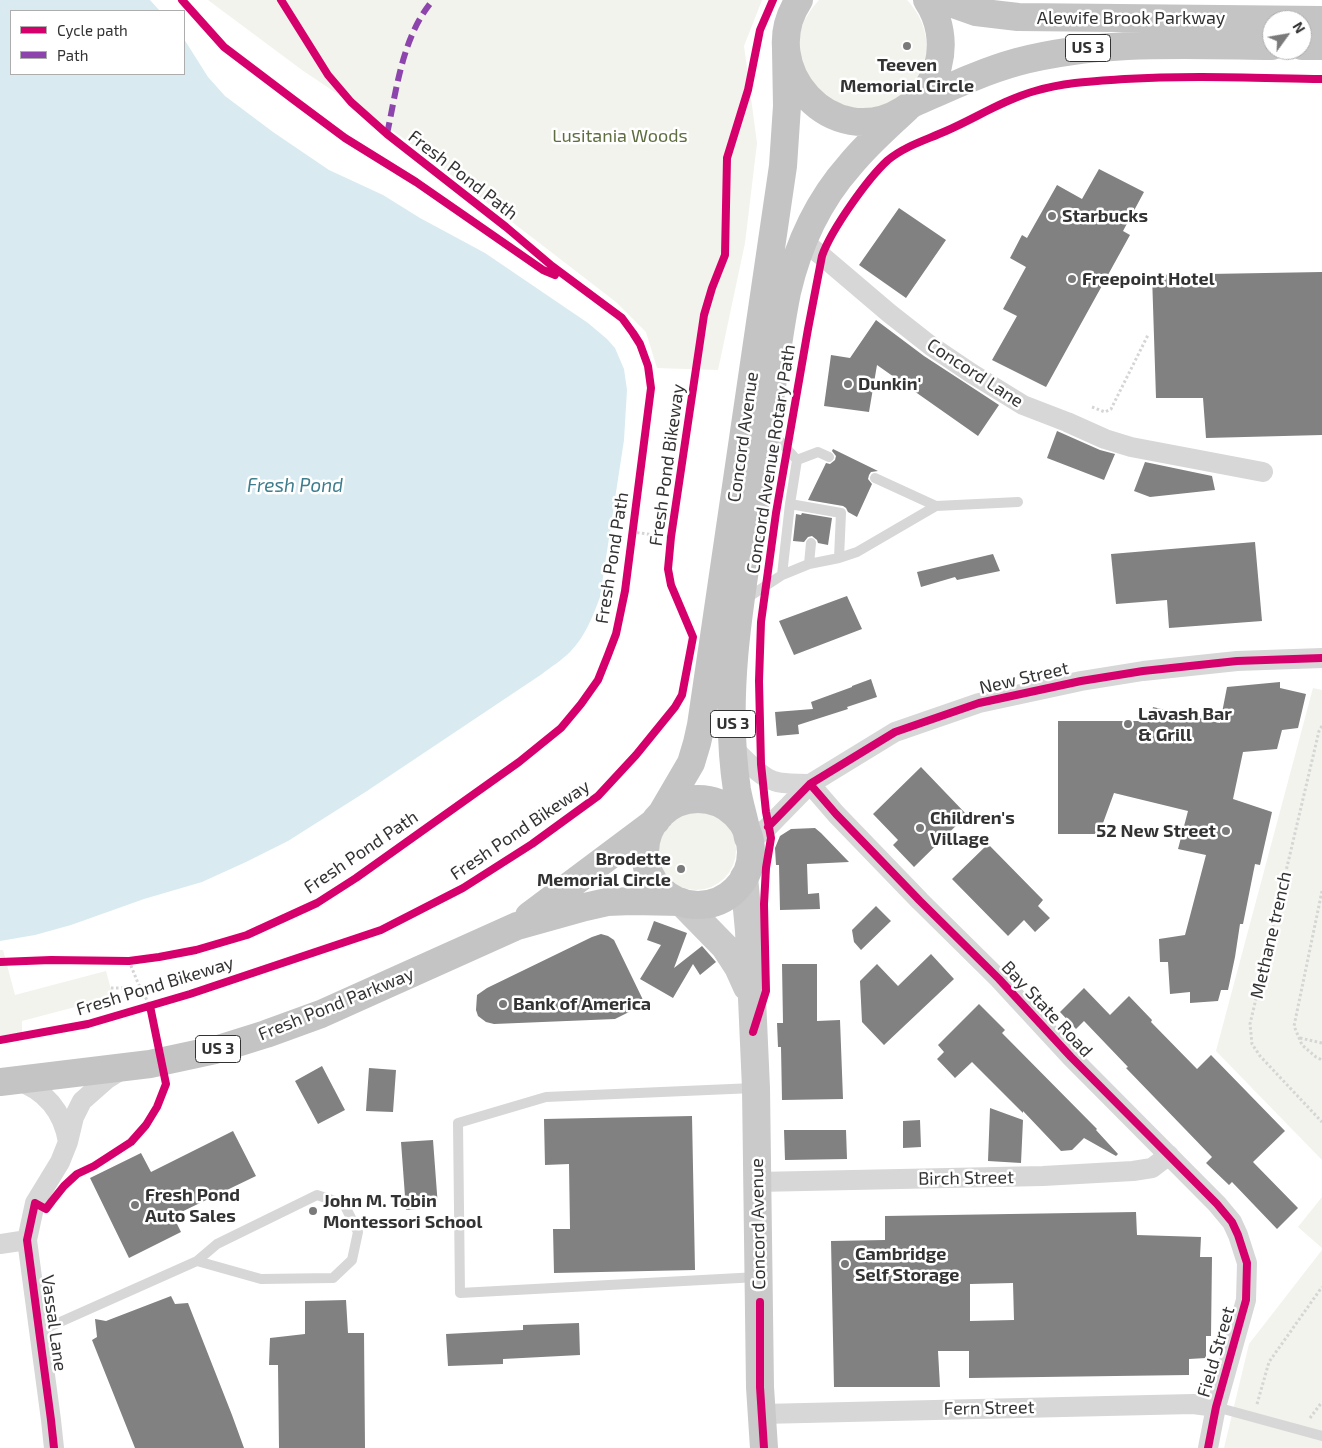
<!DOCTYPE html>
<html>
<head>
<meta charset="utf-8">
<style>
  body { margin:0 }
  #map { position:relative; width:1322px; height:1448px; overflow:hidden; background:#fff; font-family:"Exo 2",sans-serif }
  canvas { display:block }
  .legend { position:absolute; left:10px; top:10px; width:175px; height:65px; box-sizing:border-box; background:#fff; border:1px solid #adadad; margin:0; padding:6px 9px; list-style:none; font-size:15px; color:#333 }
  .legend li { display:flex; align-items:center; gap:10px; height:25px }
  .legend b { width:25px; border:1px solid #adadad }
  .north { position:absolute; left:1262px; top:10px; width:50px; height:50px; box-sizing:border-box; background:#fff; border:1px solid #adadad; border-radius:50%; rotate:58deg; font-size:14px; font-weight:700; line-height:20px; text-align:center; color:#333 }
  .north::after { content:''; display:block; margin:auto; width:18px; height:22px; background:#7a7a7a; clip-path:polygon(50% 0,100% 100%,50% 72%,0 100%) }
</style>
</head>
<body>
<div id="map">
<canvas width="1322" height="1448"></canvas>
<ul class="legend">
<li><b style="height:6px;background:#d6006c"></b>Cycle path</li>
<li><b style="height:6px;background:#8e44ad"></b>Path</li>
</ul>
<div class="north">N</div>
</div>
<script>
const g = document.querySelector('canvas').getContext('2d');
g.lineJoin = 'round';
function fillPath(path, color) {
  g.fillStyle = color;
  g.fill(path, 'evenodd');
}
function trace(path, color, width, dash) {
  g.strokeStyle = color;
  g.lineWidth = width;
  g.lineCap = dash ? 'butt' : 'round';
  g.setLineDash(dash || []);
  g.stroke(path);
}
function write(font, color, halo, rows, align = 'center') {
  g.font = font + ' "Exo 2",sans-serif';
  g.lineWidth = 5;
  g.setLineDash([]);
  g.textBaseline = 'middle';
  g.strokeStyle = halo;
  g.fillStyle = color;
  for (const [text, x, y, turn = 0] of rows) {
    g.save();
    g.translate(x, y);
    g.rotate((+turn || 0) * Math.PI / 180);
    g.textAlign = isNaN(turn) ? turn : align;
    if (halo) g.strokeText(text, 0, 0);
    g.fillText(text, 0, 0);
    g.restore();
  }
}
const green = new Path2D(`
  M208,0H762L744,46L757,143L745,243L718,370L657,368L646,332L616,302L403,138L302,70Z
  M819,0H907C922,16 930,37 925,59C921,75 913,86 900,96C890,104 878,108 865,108C824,109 790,70 801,29C805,18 811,9 819,0Z
  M1313,688L1322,690V1160L1216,1051Z
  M656 850a40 40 0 1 1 80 0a40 40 0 1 1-80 0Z
  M0,950H3L15,995L106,971L113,997L22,1021V1036L0,1040Z
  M1322,1197V1248L1298,1227Z
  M1322,1250V1448H1224L1249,1344Z`);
const water = new Path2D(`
  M0,0H150L160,11H11V74H184V39L208,77L225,96L273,132L329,170L383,195L420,218L485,253L588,323L607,339L615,348L624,369L627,390L624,440L600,597C593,616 585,637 570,652C562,660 551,667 542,674L367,791L288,841L246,862L202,882L144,899L71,925L35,935L0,941Z`);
const building = new Path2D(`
  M1099,169L1144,192L1123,231L1130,235L1046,387L992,360L1017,316L1003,309L1026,267L1010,258L1022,235L1027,238L1057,185L1082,199Z
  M899,208L946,240L906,298L859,265Z
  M1322,272V435L1206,438L1203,398H1156L1152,275Z
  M876,320L924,356L999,405L978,436L877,365L869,412L824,406L831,355L850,358Z
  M1057,431L1100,450L1115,454L1104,480L1047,458Z
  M833,449L878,471L871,472L869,475L868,479L872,484L857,517L848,512L846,508L843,506L808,500L826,463L830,464L835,460L836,456L832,451Z
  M1145,462L1212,476L1215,490L1150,497L1134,491Z
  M802,513L832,518L828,545L818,543L817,540L812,536L808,537L804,542L793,541L796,514L801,515Z
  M1255,542L1262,621L1169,628L1167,600L1116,604L1111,554Z
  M993,554L1000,571L957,580L955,577L921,587L917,572Z
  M847,596L862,629L794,655L779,621Z
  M871,679L877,697L847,707L848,709L798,725L799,734L777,736L775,712L813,709L811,702L852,687V686Z
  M1280,682V688L1306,694L1298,728L1282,730L1277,749L1243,752L1233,799L1272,812L1260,865L1255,864L1243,924H1240L1235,957L1228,990H1221L1218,1001L1190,1003V992L1170,994L1168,962H1160L1159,939L1185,935L1206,855L1178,849L1188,811L1114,793L1099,834H1058V721H1150L1153,707L1220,723L1227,687Z
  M921,767L967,815L914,867L893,845L898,840L873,814Z
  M815,828L821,833L849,862L807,864L808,894L819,893L820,909L780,910L779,865H776L775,848L780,836L791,829Z
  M988,844L1043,900L1038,906L1050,918L1035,932L1024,920L1008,936L952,879Z
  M876,906L891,921L861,950L854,942L852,930Z
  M654,921L687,933L674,968L702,946L716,962L700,975L693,964L673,998L640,979L661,945L647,940Z
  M601,934L608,936L614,940L645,1004L615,1019L494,1024L486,1022L478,1016L476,1010L477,995L487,988L592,937Z
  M931,954L954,979L884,1045L862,1022L860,981L877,964L898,986Z
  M782,964H817V1021L840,1020L843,1099L782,1100L781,1047H778L777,1023H783Z
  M1084,988L1110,1015L1129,996L1152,1020L1151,1022L1197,1069L1211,1055L1285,1131L1253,1162L1298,1208L1277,1229L1232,1182L1229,1185L1206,1163L1212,1157L1126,1068L1128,1067L1084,1021L1076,1029L1060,1012Z
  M979,1004L1005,1030L1002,1033L1097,1129L1096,1130L1118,1154L1116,1156L1084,1138L1072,1150L1061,1151L1023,1111V1113L972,1062L955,1078L937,1059L944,1052L938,1045Z
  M322,1066L345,1110L318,1124L295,1081Z
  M369,1068L396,1070L393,1112L366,1111Z
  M990,1108L1023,1120L1021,1163L988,1161Z
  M692,1116L695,1270L554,1273L553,1229H570L569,1164L545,1165L544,1119Z
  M920,1120L921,1147L903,1148V1121Z
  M784,1130H846L847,1159L785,1160Z
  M233,1131L256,1176L173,1216L181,1232L129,1258L90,1178L141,1153L151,1172Z
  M433,1140L438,1207L406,1210L401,1142Z
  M1136,1212L1137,1235L1201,1237L1200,1257H1212L1211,1336H1206V1358L1189,1359V1375L969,1378V1351H938L940,1387H834L831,1241L885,1240V1216ZM1013,1283L1014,1320L970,1321V1284Z
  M171,1296L175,1304L188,1303L232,1415L244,1448H135L92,1340L97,1337L95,1319L106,1321Z
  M346,1300L348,1333H364L365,1448H279L278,1365H269L270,1338L305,1334V1301Z
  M579,1323L580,1355L503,1359V1364L448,1366L446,1334L523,1330V1325Z`);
const path = new Path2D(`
  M1092,407L1105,412L1111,409L1148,335
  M632,532L671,537
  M1322,726L1319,731L1250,1024L1252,1044L1260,1056L1322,1122
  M1322,891L1294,1026L1302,1045L1316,1057L1322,1060
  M129,961L138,983L150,1006
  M111,988H128L142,991
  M1300,1038L1322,1043
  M1257,1404L1269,1362L1322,1287
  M1310,1418L1322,1402`);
const lane = new Path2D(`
  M770,430L797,460L790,504L841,513L839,558
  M797,460L818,452L829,457
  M875,478L936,506
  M809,564L811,543
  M782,575L790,504
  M744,600L782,575L809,564L839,558L857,552L936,506L1018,502
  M754,1088L546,1097L458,1123L460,1293L758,1277
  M40,1331L197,1261L217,1244L317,1195L344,1204L358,1232L352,1260L333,1278L261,1279L197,1261
  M1216,1407L1322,1436`);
const street = new Path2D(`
  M803,241L822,256L889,313L931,346L971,373L1023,405L1067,422L1105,439L1131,447L1263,472
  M733,748C744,758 760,777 774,781C785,785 799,783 810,784
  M810,784L836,814L920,901L999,979L1071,1057L1217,1204L1232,1222L1238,1235L1247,1263L1246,1300L1216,1407L1208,1448
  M749,842L768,827L810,784L895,732L979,703L1081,681L1143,671L1237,661L1322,658
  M16,1080C45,1090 63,1111 68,1142
  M757,1182L1043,1176L1133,1171L1152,1168L1169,1155
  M0,1244L27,1240
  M762,1414L1193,1404L1216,1407
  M54,1448L51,1420L27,1240L35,1203L60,1162L68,1142L74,1117L82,1101L107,1079L123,1069`);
const primary = new Path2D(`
  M744,877L749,931L756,1088L760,1387L764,1448
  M681,902L725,947L738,967L747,987`);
const highway = new Path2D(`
  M799,0C754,68 833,154 903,110C920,100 932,84 938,66C944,43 940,19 927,0
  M942,0L976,12L1018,17L1322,20
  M1302,46H1322
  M914,103C948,88 981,72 1017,62C1101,40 1186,45 1272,46
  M645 852a53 53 0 1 1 106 0a53 53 0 1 1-106 0Z
  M660,816L691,763L697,743L701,725L783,166L787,106L786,50
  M748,838C745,822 740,806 737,790C721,686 744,578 760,475C769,414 775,352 787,292C798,245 818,201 850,165C867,144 888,126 907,108
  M529,916L656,821
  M0,1082L150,1064L215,1050L266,1034L321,1014L517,926L585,907L607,902L632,901L681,902`);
const quiet = new Path2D(`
  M387,134C397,88 402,37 433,0`);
const cycleway = new Path2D(`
  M182,0L224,47L294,100L345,138L416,182L543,270L555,275
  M810,784L836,814L920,901L999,979L1071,1057L1217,1204L1232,1222L1238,1235L1247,1263L1246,1300L1216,1407L1208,1448
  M768,827L810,784L895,732L979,703L1081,681L1143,671L1237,661L1322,658
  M0,962L51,960L129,961L159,957L196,950L247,935L317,903L356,878L519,762L561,728L581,704L598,680L608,655L616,634L625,591L651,388L648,366L640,344L633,333L622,318L552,266L506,227L387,134L351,102L328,75L281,0
  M753,1032L766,991L764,904L766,868L771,838L766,812L761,764L759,681L761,622L776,513L808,329L822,256C831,230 868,178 888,160C905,146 926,140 946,131C976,118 1003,100 1035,91C1065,82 1095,81 1125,79C1191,75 1256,78 1322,79
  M0,1040L88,1024L190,994L381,930L463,888L532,844L598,796L636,755L675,707L682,695L693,637L671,585L668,569L671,537L704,315L712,288L725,255L727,158L748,90L760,30L773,0
  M760,1302V1387L764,1448
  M54,1448L51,1420L27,1240L35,1203L46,1209L52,1201L64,1186L77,1174L94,1166L131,1142L146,1125L157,1107L166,1084L150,1006`);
const markers = [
  [907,46,5,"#7a7a7a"],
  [1052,216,5,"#7a7a7a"],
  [1072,279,5,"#7a7a7a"],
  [848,384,5,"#7a7a7a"],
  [1128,724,5,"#7a7a7a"],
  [920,828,5,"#7a7a7a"],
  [1226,831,5,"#7a7a7a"],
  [681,869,5,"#7a7a7a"],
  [503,1004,5,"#7a7a7a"],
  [135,1205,5,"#7a7a7a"],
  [313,1211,5,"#7a7a7a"],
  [845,1264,5,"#7a7a7a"]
];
const shields = [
  [1088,48,45],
  [733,724,45],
  [218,1049,45]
];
const shieldNames = [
  ["US 3",1088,48],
  ["US 3",733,724],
  ["US 3",218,1049]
];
const streetNames = [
  ["Alewife Brook Parkway",1131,18],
  ["Fresh Pond Path",463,175,38],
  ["Concord Lane",975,373,33],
  ["Concord Avenue",743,437,-82],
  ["Concord Avenue Rotary Path",771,459,-81],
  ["Fresh Pond Bikeway",667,465,-82],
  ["Fresh Pond Path",612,558,-81],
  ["New Street",1024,678,-13],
  ["Fresh Pond Bikeway",520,830,-34],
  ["Fresh Pond Path",361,852,-34],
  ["Methane trench",1271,935,-77],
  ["Fresh Pond Bikeway",155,986,-17],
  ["Fresh Pond Parkway",336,1004,-22],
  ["Bay State Road",1047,1009,47],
  ["Birch Street",966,1178,-1],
  ["Concord Avenue",758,1224,-91],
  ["Vassal Lane",54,1323,82],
  ["Field Street",1216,1352,-74],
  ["Fern Street",989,1408,-1]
];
const poiNames = [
  ["Teeven",907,65,"center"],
  ["Memorial Circle",907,86,"center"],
  ["Starbucks",1062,216],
  ["Freepoint Hotel",1082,279],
  ["Dunkin'",858,384],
  ["Lavash Bar",1138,714],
  ["& Grill",1138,735],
  ["Children's",930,818],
  ["Village",930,839],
  ["52 New Street",1216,831,"right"],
  ["Brodette",671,859,"right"],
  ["Memorial Circle",671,880,"right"],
  ["Bank of America",513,1004],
  ["Fresh Pond",145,1195],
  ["Auto Sales",145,1216],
  ["John M. Tobin",323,1201],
  ["Montessori School",323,1222],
  ["Cambridge",855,1254],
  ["Self Storage",855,1275]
];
const parkNames = [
  ["Lusitania Woods",620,136]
];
const waterNames = [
  ["Fresh Pond",295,486]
];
fillPath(green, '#f1f3ec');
fillPath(water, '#d9ebf0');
fillPath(building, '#818181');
trace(path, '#d5d5d5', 3, [2.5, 2.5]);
trace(lane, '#d7d7d7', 10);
trace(street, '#d7d7d7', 20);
trace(primary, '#cacaca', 28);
trace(highway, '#c4c4c4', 28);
trace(quiet, '#8e44ad', 6, [12, 6]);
trace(cycleway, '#d6006c', 8);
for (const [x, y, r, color] of markers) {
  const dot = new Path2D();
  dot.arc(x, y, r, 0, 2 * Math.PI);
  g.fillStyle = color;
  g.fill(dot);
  trace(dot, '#fff', 2);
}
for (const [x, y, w] of shields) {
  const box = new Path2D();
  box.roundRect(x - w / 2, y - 13.5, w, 27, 4);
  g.fillStyle = '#fff';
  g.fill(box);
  trace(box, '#333', 1);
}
write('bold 16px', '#333', null, shieldNames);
write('18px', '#333', '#fff', streetNames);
write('bold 18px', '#333', '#fff', poiNames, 'left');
write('18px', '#5e6e40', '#fff', parkNames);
write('italic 19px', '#3e7d8e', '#fff', waterNames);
</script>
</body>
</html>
